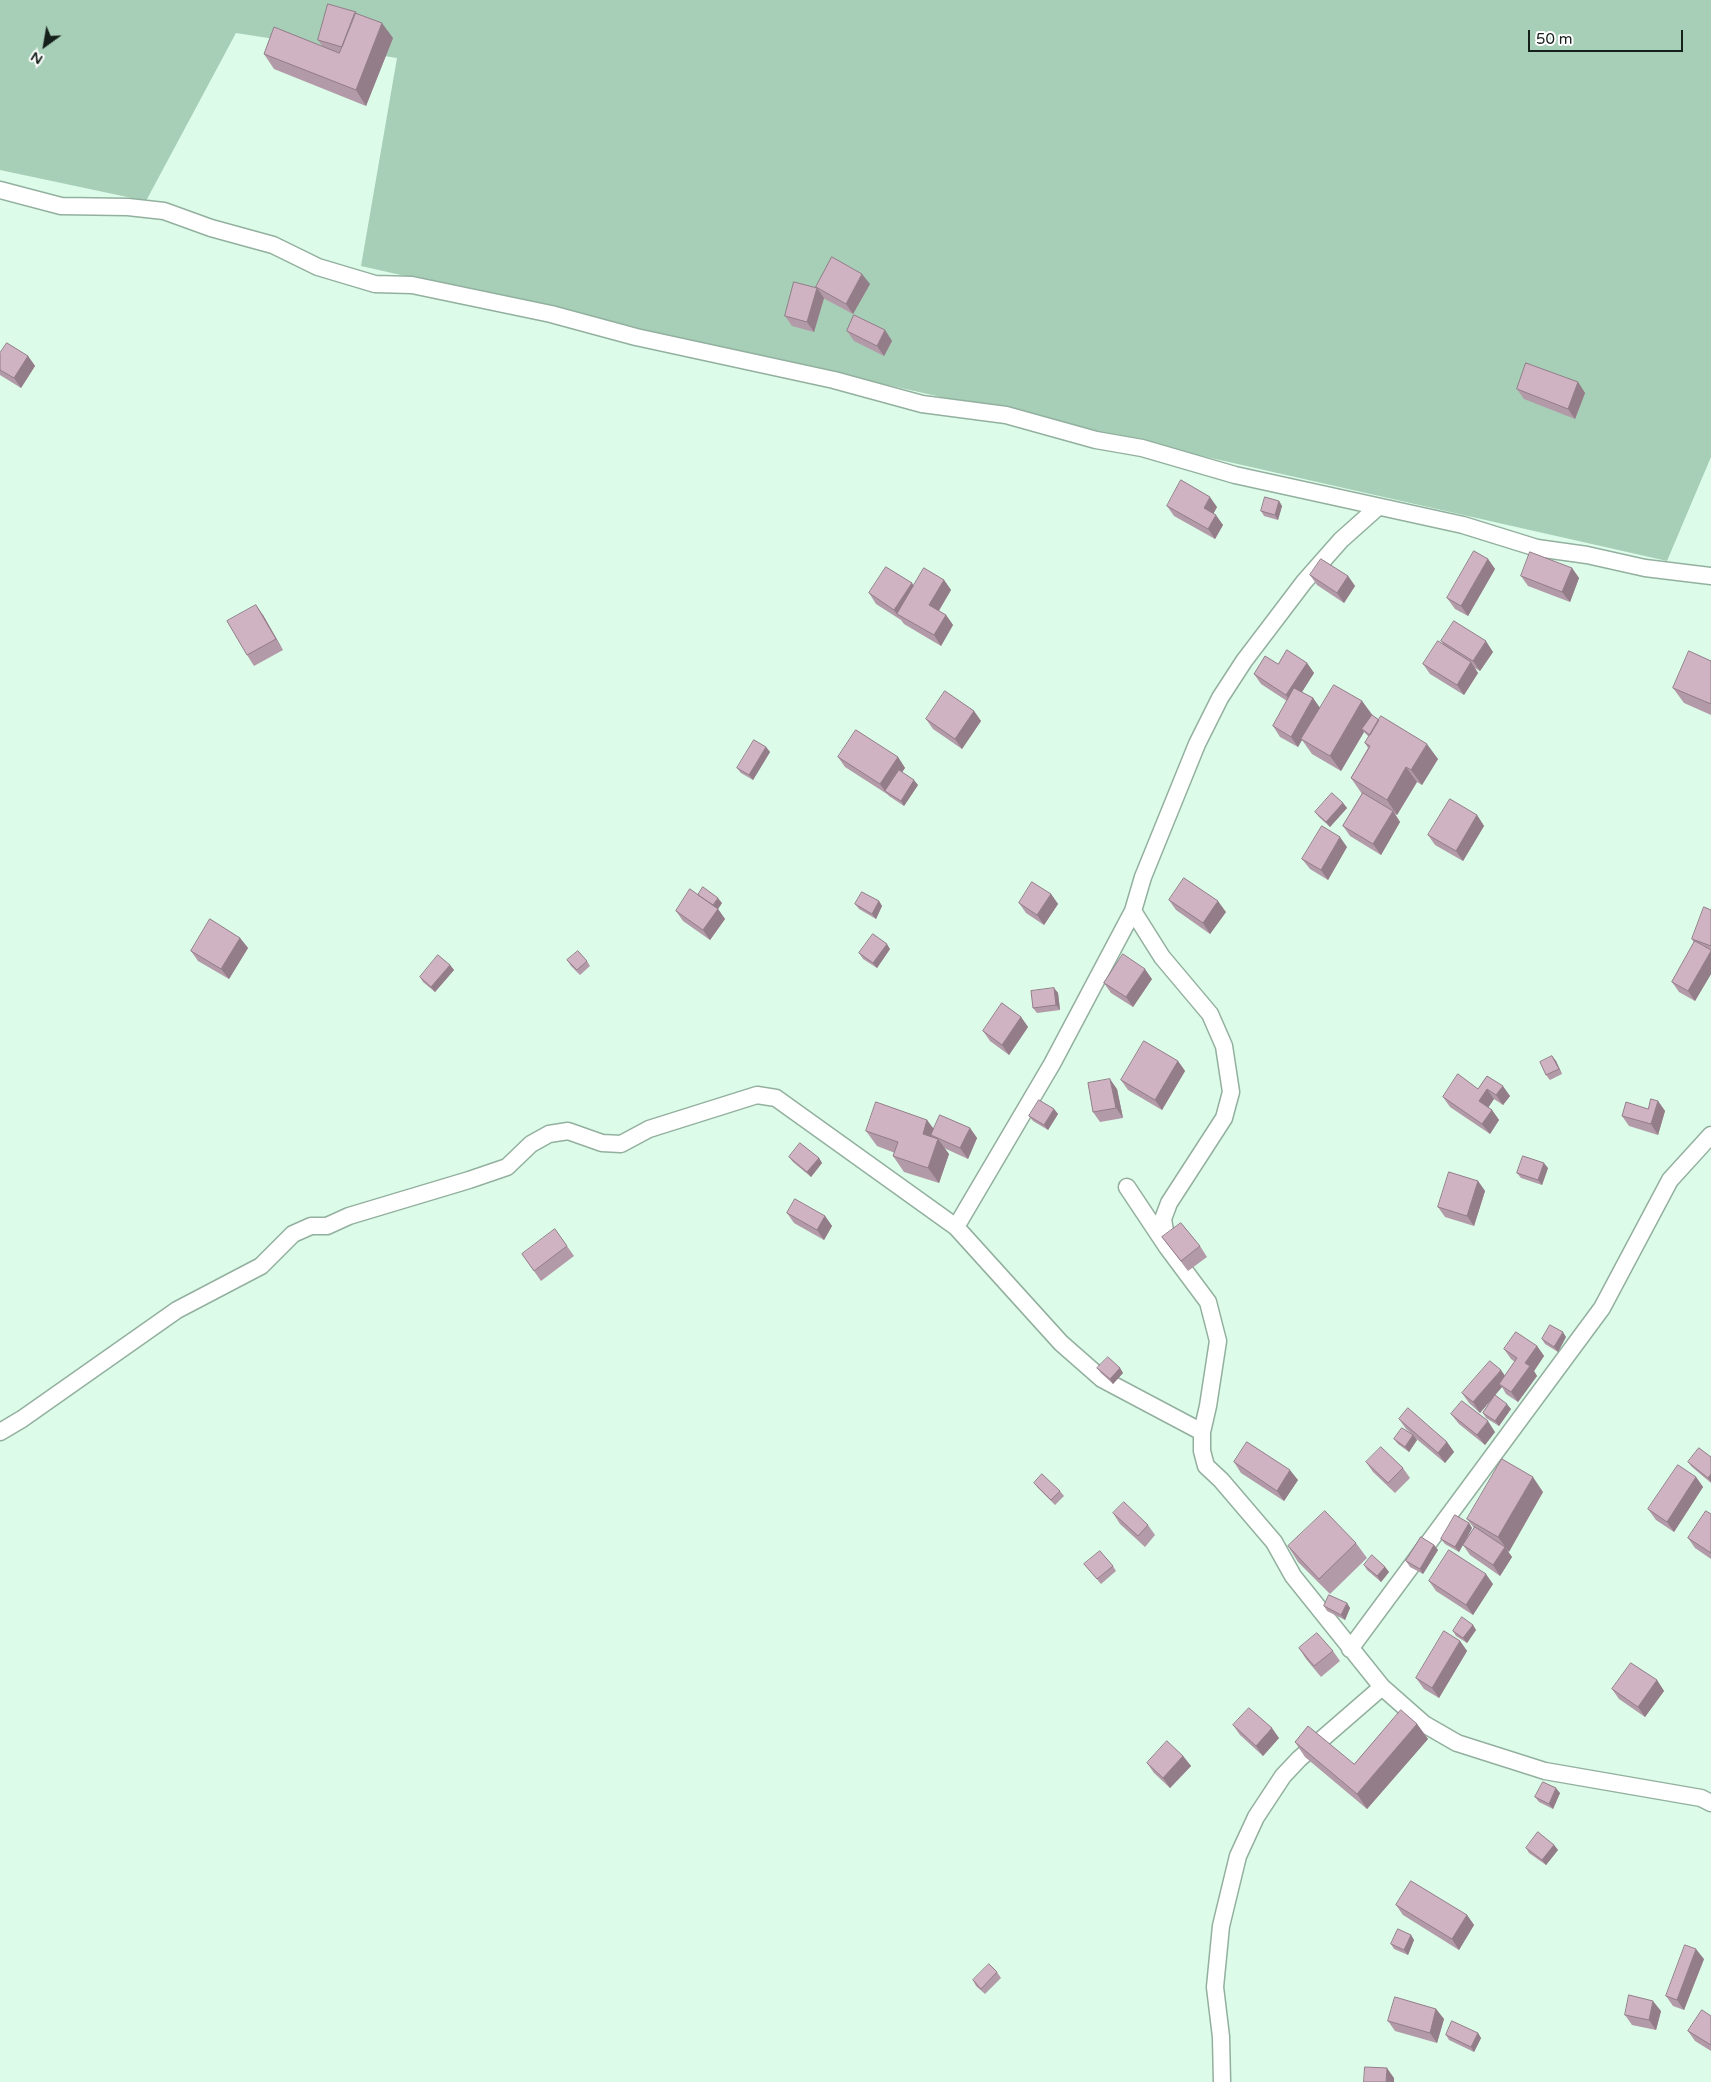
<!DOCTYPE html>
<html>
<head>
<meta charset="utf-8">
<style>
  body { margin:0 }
  #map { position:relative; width:1711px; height:2082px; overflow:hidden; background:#ddfbe9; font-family:"Varela Round",sans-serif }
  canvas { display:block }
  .north { position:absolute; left:20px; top:20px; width:50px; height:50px; -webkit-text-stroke:4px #fff; paint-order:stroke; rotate:212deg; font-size:14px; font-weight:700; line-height:20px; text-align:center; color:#15201a }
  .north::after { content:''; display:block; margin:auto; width:18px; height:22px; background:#15201a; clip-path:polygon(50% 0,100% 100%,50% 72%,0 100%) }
  .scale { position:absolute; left:1528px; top:30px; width:155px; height:22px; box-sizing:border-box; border:2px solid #15201a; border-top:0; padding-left:6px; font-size:15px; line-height:18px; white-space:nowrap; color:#15201a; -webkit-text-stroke:4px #fff; paint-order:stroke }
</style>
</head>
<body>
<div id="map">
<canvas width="1711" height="2082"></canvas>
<div class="north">N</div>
<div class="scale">50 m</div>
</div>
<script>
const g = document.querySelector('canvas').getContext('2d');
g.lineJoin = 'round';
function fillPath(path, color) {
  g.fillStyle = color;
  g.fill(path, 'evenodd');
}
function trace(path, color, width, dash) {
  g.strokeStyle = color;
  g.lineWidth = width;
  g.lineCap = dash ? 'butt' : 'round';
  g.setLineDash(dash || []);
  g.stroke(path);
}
const green = new Path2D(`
  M0,0H1711V457L1667,561L361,266L397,58L236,33L146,201L0,170Z`);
const street = new Path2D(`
  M0,190L61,206L128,207L164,211L211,228L273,245L318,267L375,284L412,285L551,314L636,337L834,380L922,404L1006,415L1096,440L1142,448L1235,475L1463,525L1537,548L1587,555L1645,568L1711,576
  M1133,911L1162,957L1210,1014L1224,1046L1231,1092L1224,1118L1169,1203L1163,1219L1167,1243
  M1127,1187L1167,1247L1208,1302L1218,1341L1208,1406L1202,1432V1451L1206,1466L1221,1480L1274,1542L1293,1576L1382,1687L1424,1724L1457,1743L1545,1771L1701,1798L1711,1803
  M956,1227L1052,1064L1133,911L1143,877L1197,744L1220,698L1244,661L1304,582L1341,540L1378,507
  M0,1432L22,1419L177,1310L261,1266L293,1234L311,1226H327L349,1216L469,1180L507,1167L531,1144L549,1134L568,1131L602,1143L621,1144L649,1129L757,1095L776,1098L956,1227L1061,1343L1102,1379L1202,1432
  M1350,1649L1602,1308L1670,1180L1711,1135
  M1222,2082L1221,2037L1215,1987L1221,1926L1238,1856L1256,1817L1283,1776L1299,1759L1382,1687`);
const wall = new Path2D(`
  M393,38L366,106L274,69L264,54L323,47L318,40Z
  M870,284L853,314L823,298H824L814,332L792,326L785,316L816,288Z
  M885,330L892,341L884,356L854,341L847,331Z
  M0,353L28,356L35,366L21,388L0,375Z
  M1578,382L1585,393L1575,419L1524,399L1517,389Z
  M1279,501L1282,506L1278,520L1264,516L1261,511Z
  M1167,506L1217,507L1213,514L1223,525L1215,539L1174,516Z
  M1488,559L1495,569L1468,616L1455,609L1447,598Z
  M1572,568L1579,578L1570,602L1528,586L1521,576Z
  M1310,575L1348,576L1355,586L1344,603L1317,585Z
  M944,580L951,590L939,611L946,615L953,625L941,646L904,624L901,620L876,604L869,593L912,583L913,586Z
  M263,615L283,650L254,666L247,655Z
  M1441,641L1493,652L1480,671L1475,668L1478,673L1464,695L1430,674L1423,664L1444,645Z
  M1711,661V715L1684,703L1673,688Z
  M1307,663L1314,673L1302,692L1313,698L1320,708L1362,701L1373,716L1438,759L1422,785L1417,782L1397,815L1395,814L1400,822L1381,855L1350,836L1343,826L1362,794L1351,778L1368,748L1365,743L1369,737L1364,732L1341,771L1312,754L1302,740L1298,747L1280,737L1273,726L1287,701L1261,684L1254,674L1278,664Z
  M974,711L981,721L962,749L933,729L926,719Z
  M766,747L770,752L753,780L741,773L737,768Z
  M838,757H898L905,768L902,772L918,785L904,806L889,796L887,794L845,767Z
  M1343,803L1347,808L1330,827L1319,817L1315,812Z
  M1477,815L1484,826L1463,861L1435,845L1428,835Z
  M1347,847L1328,880L1310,869L1302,859Z
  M1051,894L1058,904L1044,925L1026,913L1019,903Z
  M698,895L722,903L718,909L725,919L710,940L683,921L676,911Z
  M1169,900L1226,912L1210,934L1176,910Z
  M879,901L882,906L876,919L859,909L855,904Z
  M1711,910V974L1695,1001L1679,992L1672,982L1694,943L1692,939Z
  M240,938L248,948L229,979L198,961L191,951Z
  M890,949L877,968L863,959L859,953Z
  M567,960L587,961L590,966L580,975L571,966Z
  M450,965L454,970L435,992L423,982L420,977Z
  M1152,979L1133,1007L1111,993L1104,983Z
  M1054,988L1058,993L1060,1010L1037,1013L1033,1008Z
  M1021,1017L1028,1027L1009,1055L990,1041L983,1031Z
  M1552,1056L1556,1061L1562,1074L1550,1080L1546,1075Z
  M1178,1061L1185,1071L1162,1110L1128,1090L1121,1080Z
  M1487,1076L1510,1096L1503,1105L1494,1099L1488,1107L1492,1110L1499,1120L1490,1134L1450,1107L1443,1097L1478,1089Z
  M1117,1089L1123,1118L1100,1122L1093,1112Z
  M1658,1101L1665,1111L1658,1135L1629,1126L1622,1116L1648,1109Z
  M1054,1109L1058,1114L1048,1130L1033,1121L1029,1116Z
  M927,1120L934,1129L970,1128L977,1138L968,1159L944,1148L949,1154L939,1183L904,1172L893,1156L895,1153L877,1146L866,1131Z
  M789,1157L819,1158L822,1163L811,1177L793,1162Z
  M1548,1168L1542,1185L1521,1178L1517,1173Z
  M1478,1181L1485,1191L1474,1226L1445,1217L1438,1207Z
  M787,1213L825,1216L832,1226L824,1240L794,1223Z
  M1162,1237L1200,1246L1207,1257L1188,1271Z
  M567,1246L574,1256L541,1281L522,1254Z
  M1566,1337L1558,1352L1545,1344L1542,1339Z
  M1537,1346L1544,1356L1534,1371L1537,1376L1518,1402L1506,1394L1502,1387L1495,1395L1511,1409L1499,1426L1486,1418L1483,1413L1493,1397L1480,1413L1469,1403L1462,1393L1505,1376L1515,1362L1511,1359L1504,1349Z
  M1097,1368H1120L1123,1373L1113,1384L1101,1373Z
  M1451,1414L1495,1432L1485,1445L1459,1424Z
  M1399,1419L1447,1442L1454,1452L1445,1463L1413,1436L1417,1440L1409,1452L1398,1444L1394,1439L1413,1435L1406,1429Z
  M1711,1457V1483L1692,1467L1688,1462Z
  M1234,1462L1298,1480L1284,1501L1241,1473Z
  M1366,1462L1403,1468L1410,1478L1395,1493L1373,1472Z
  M1696,1477L1703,1487L1674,1532L1656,1520L1648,1509Z
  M1034,1483L1060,1491L1064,1496L1055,1505L1038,1488Z
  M1543,1492L1508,1552L1512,1557L1500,1576L1470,1555L1463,1545L1459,1552L1445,1544L1441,1539L1469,1523L1472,1528L1464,1544L1474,1528L1467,1519Z
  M1113,1513L1148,1525L1155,1535L1145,1547L1120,1524Z
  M1711,1514V1559L1695,1548L1688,1538Z
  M1356,1543L1367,1558L1330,1594L1298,1562L1288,1546Z
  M1434,1545L1438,1550L1423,1574L1410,1567L1406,1561Z
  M1084,1564L1113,1566L1116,1571L1101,1584Z
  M1364,1565L1385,1567L1389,1572L1381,1582L1367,1570Z
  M1429,1581L1493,1584L1473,1615L1436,1591Z
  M1347,1603L1350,1608L1345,1620L1327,1611L1324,1606Z
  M1473,1625L1476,1630L1467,1643L1456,1636L1453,1631Z
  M1460,1641L1467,1651L1439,1698L1424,1689L1416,1678Z
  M1299,1648L1333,1651L1340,1661L1321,1677L1306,1659Z
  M1657,1680L1664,1691L1645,1717L1619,1699L1612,1689Z
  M1417,1724L1428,1739L1367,1809L1305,1757L1295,1742L1354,1764Z
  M1233,1725L1279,1738L1263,1756L1240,1735Z
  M1183,1756L1191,1766L1170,1788L1154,1773L1147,1763Z
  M1560,1793L1553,1809L1539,1802L1535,1797Z
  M1554,1845L1558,1850L1546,1865L1529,1853L1526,1848Z
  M1396,1905L1467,1915L1474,1925L1459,1950L1403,1915Z
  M1411,1935L1414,1940L1408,1955L1394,1949L1391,1944Z
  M1704,1959L1684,2010L1673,2006L1666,1996Z
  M997,1972L1001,1978L985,1994L976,1986L973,1980Z
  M1436,2009L1444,2019L1437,2043L1395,2031L1388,2021Z
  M1661,2011L1656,2030L1632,2025L1625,2015Z
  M1711,2016V2051L1695,2041L1688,2031Z
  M1478,2033L1481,2038L1474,2052L1449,2040L1446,2035Z`);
const shadedWall = new Path2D(`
  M382,23L393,38L366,106L356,90Z
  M862,274L870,284L853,314L846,304Z
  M817,288L824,298L814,332L807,322Z
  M885,330L892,341L884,356L877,346Z
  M28,356L35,366L21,388L14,378Z
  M1578,382L1585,393L1575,419L1568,409Z
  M1210,497L1217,507L1211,518L1204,508Z
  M1279,501L1282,506L1278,520L1275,515Z
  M1216,515L1223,525L1215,539L1208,529Z
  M1488,559L1495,569L1468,616L1461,606Z
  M1572,568L1579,578L1570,602L1562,592Z
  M1348,576L1355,586L1344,603L1337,593Z
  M944,580L951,590L936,615L929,605Z
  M912,583L919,594L897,614L901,620L894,610Z
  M256,605L263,615L283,650L276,639Z
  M946,615L953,625L941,646L934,635Z
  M1486,641L1493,652L1480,671L1473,661Z
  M1471,662L1478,673L1464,695L1457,685Z
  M1307,663L1314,673L1293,706L1286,695Z
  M1313,698L1320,708L1298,747L1291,737Z
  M1362,701L1373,716L1362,729L1364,732L1341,771L1330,756Z
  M974,711L981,721L962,749L955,739Z
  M1427,744L1438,759L1422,785L1411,770Z
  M766,747L770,752L753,780L749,775Z
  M898,757L905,768L888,792L885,791L887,794L880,784Z
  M1406,767L1417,782L1397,815L1387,800Z
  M914,780L918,785L904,806L901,801Z
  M1343,803L1347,808L1330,827L1326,822Z
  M1393,811L1400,822L1381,855L1373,844Z
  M1477,815L1484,826L1463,861L1456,851Z
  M1340,837L1347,847L1328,880L1321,870Z
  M1051,894L1058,904L1044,925L1037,915Z
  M718,898L722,903L718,909L725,919L710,940L703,930L713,906Z
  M879,901L882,906L876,919L872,914Z
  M1218,901L1226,912L1210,934L1203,923Z
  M240,938L248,948L229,979L221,969Z
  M887,944L890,949L877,968L873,963Z
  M1711,951V974L1695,1001L1688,991Z
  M450,965L454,970L435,992L431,987Z
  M1145,969L1152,979L1133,1007L1126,997Z
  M1054,988L1058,993L1060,1010L1056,1005Z
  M1021,1017L1028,1027L1009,1055L1002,1045Z
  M1552,1056L1556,1061L1562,1074L1559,1069Z
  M1178,1061L1185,1071L1162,1110L1155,1100Z
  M1110,1079L1117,1089L1123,1118L1116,1108Z
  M1503,1086L1510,1096L1503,1105L1496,1095Z
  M1487,1089L1494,1099L1486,1111L1479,1101Z
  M1658,1101L1665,1111L1658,1135L1651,1124Z
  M1054,1109L1058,1114L1048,1130L1044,1125Z
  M1492,1110L1499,1120L1490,1134L1482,1124Z
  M927,1120L938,1135H931L936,1142L923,1134Z
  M970,1128L977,1138L968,1159L960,1148Z
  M938,1139L949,1154L939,1183L928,1168Z
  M819,1158L822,1163L811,1177L807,1172Z
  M1544,1163L1548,1168L1542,1185L1538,1180Z
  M1478,1181L1485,1191L1474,1226L1467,1216Z
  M825,1216L832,1226L824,1240L817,1230Z
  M1563,1332L1566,1337L1558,1352L1554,1347Z
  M1537,1346L1544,1356L1534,1371L1537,1376L1518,1402L1511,1392L1525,1363Z
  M1120,1368L1123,1373L1113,1384L1110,1379Z
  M1501,1370L1508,1380L1499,1384L1502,1387L1480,1413L1473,1402Z
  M1507,1404L1511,1409L1499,1426L1495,1421Z
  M1488,1421L1495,1432L1485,1445L1477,1435Z
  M1413,1435L1417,1440L1409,1452L1405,1447Z
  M1447,1442L1454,1452L1445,1463L1438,1453Z
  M1290,1470L1298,1480L1284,1501L1277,1491Z
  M1711,1474V1482L1708,1478Z
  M1533,1477L1543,1492L1509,1552L1498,1537Z
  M1696,1477L1703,1487L1674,1532L1667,1522Z
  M1469,1523L1472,1528L1459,1552L1455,1547Z
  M1434,1545L1438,1550L1423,1574L1420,1569Z
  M1505,1547L1512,1557L1500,1576L1493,1565Z
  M1385,1567L1389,1572L1381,1582L1377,1576Z
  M1486,1574L1493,1584L1473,1615L1466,1605Z
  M1347,1603L1350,1608L1345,1620L1341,1615Z
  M1473,1625L1476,1630L1467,1643L1463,1638Z
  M1460,1641L1467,1651L1439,1698L1432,1688Z
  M1657,1680L1664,1691L1645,1717L1638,1707Z
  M1417,1724L1428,1739L1367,1809L1357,1794Z
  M1272,1728L1279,1738L1263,1756L1256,1746Z
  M1183,1756L1191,1766L1170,1788L1163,1778Z
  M1556,1788L1560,1793L1553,1809L1549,1804Z
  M1554,1845L1558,1850L1546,1865L1542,1860Z
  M1467,1915L1474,1925L1459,1950L1452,1939Z
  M1411,1935L1414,1940L1408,1955L1404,1950Z
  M1696,1949L1704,1959L1684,2010L1677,2000Z
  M1653,2001L1661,2011L1656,2030L1649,2020Z
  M1436,2009L1444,2019L1437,2043L1430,2033Z
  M1478,2033L1481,2038L1474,2052L1471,2047Z
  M1387,2068L1394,2078V2082H1386Z`);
const building = new Path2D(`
  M328,4L356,12L342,47L318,40Z
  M355,13L382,23L356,90L264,54L274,27L339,53Z
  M832,257L862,274L846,304L816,287Z
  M794,282L817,288L807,322L785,316Z
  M854,315L885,330L877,346L847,331Z
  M7,343L28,356L14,378L0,370V353Z
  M1526,363L1578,382L1568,409L1517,389Z
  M1181,480L1210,497L1204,508L1216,515L1208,529L1167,506Z
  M1265,497L1279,501L1275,515L1261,511Z
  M1474,551L1488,559L1461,606L1447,598Z
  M1530,552L1572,568L1562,592L1521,576Z
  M1321,559L1348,576L1337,593L1310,575Z
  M886,567L912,583L894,610L869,593Z
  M924,568L944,580L929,605L946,615L934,635L897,614Z
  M256,605L276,639L247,655L227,621Z
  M1454,621L1486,641L1473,661L1441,641Z
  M1438,641L1471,662L1457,685L1423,664Z
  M1287,650L1307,663L1286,695L1254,674L1265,656L1278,664Z
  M1689,651L1711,661V704L1673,688Z
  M1334,685L1362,701L1330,756L1301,739Z
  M1294,688L1313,698L1291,737L1273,726Z
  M945,691L974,711L955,739L926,719Z
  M1372,715L1379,720L1370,735L1362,729Z
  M1381,716L1427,744L1411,770L1406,767L1387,800L1351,778L1370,746L1365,743Z
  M856,730L898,757L880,784L838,757Z
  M754,740L766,747L749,775L737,768Z
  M899,770L914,780L901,801L885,791Z
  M1332,793L1343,803L1326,822L1315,812Z
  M1363,793L1393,811L1373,844L1343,826Z
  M1450,799L1477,815L1456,851L1428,835Z
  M1322,826L1340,837L1321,870L1302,859Z
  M1184,878L1218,901L1203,923L1169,900Z
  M1032,882L1051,894L1037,915L1019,903Z
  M703,887L718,898L713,905L698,895Z
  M690,889L718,909L703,930L676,911Z
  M862,892L879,901L872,914L855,904Z
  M1704,907L1711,910V946L1692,939Z
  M210,919L240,938L221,969L191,951Z
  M873,934L887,944L873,963L859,953Z
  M1695,941L1711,950V951L1688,991L1672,982Z
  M578,951L587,961L577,970L567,960Z
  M1123,954L1145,969L1126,997L1104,983Z
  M438,955L450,965L431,987L420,977Z
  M1054,988L1056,1005L1033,1008L1031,991Z
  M1002,1003L1021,1017L1002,1045L983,1031Z
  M1144,1041L1178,1061L1155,1100L1121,1080Z
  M1552,1056L1559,1069L1546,1075L1540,1062Z
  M1458,1074L1478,1089L1487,1076L1503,1086L1496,1095L1487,1089L1479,1101L1492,1110L1482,1124L1443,1097Z
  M1110,1079L1116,1108L1093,1112L1088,1083Z
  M1651,1099L1658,1101L1651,1124L1622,1116L1626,1102L1648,1109Z
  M1039,1100L1054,1109L1044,1125L1029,1116Z
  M876,1102L927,1120L923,1134L938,1139L928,1168L893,1156L898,1142L866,1131Z
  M940,1115L970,1128L960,1148L931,1135Z
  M800,1143L819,1158L807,1172L789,1157Z
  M1523,1156L1544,1163L1538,1180L1517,1173Z
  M1449,1172L1478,1181L1467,1216L1438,1207Z
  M795,1199L825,1216L817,1230L787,1213Z
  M1181,1223L1200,1246L1181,1261L1162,1237Z
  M555,1229L567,1246L534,1271L522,1254Z
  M1550,1325L1563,1332L1554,1347L1542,1339Z
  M1516,1332L1537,1346L1525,1363L1530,1366L1511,1392L1499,1384L1517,1358L1504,1349Z
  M1108,1357L1120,1368L1110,1379L1097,1368Z
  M1490,1361L1501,1370L1473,1402L1462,1393Z
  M1495,1395L1507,1404L1495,1421L1483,1413Z
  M1462,1401L1488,1421L1477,1435L1451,1414Z
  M1408,1408L1447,1442L1438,1453L1399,1419Z
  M1402,1428L1413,1435L1405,1447L1394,1439Z
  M1247,1442L1290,1470L1277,1491L1234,1462Z
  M1381,1447L1403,1468L1388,1483L1366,1462Z
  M1699,1448L1711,1457V1474L1708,1478L1688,1462Z
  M1502,1459L1533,1477L1498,1537L1467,1519Z
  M1678,1465L1696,1477L1667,1522L1648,1509Z
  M1042,1474L1060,1491L1051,1500L1034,1483Z
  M1124,1502L1148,1525L1138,1536L1113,1513Z
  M1325,1511L1356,1543L1319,1579L1288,1546Z
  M1706,1511L1711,1514V1553L1688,1538Z
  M1455,1515L1469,1523L1455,1547L1441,1539Z
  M1475,1527L1505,1547L1493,1565L1463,1545Z
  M1421,1537L1434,1545L1420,1569L1406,1561Z
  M1449,1550L1486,1574L1466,1605L1429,1581Z
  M1100,1551L1113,1566L1097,1579L1084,1564Z
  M1372,1555L1385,1567L1377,1576L1364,1565Z
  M1329,1595L1347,1603L1341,1615L1324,1606Z
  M1462,1617L1473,1625L1463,1638L1453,1631Z
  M1444,1631L1460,1641L1432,1688L1416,1678Z
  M1317,1633L1333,1651L1314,1666L1299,1648Z
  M1631,1663L1657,1680L1638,1707L1612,1689Z
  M1249,1708L1272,1728L1256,1746L1233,1725Z
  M1401,1710L1417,1724L1357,1794L1295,1742L1308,1726L1354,1764Z
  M1167,1741L1183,1756L1163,1778L1147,1763Z
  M1543,1782L1556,1788L1549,1804L1535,1797Z
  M1538,1832L1554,1845L1542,1860L1526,1848Z
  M1411,1881L1467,1915L1452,1939L1396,1905Z
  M1398,1929L1411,1935L1404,1950L1391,1944Z
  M1685,1945L1696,1949L1677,2000L1666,1996Z
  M989,1964L997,1972L981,1989L973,1980Z
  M1629,1995L1653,2001L1649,2020L1625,2015Z
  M1395,1997L1436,2009L1430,2033L1388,2021Z
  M1702,2010L1711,2016V2045L1688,2031Z
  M1452,2021L1478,2033L1471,2047L1446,2035Z
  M1365,2067L1387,2068L1386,2082H1364Z`);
fillPath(green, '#a7ceb7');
trace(street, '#93b09f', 19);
trace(street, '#fff', 16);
fillPath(wall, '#b39aa8');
fillPath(shadedWall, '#927d88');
fillPath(building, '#d0b3c3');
trace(building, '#927d88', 1);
</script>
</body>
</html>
